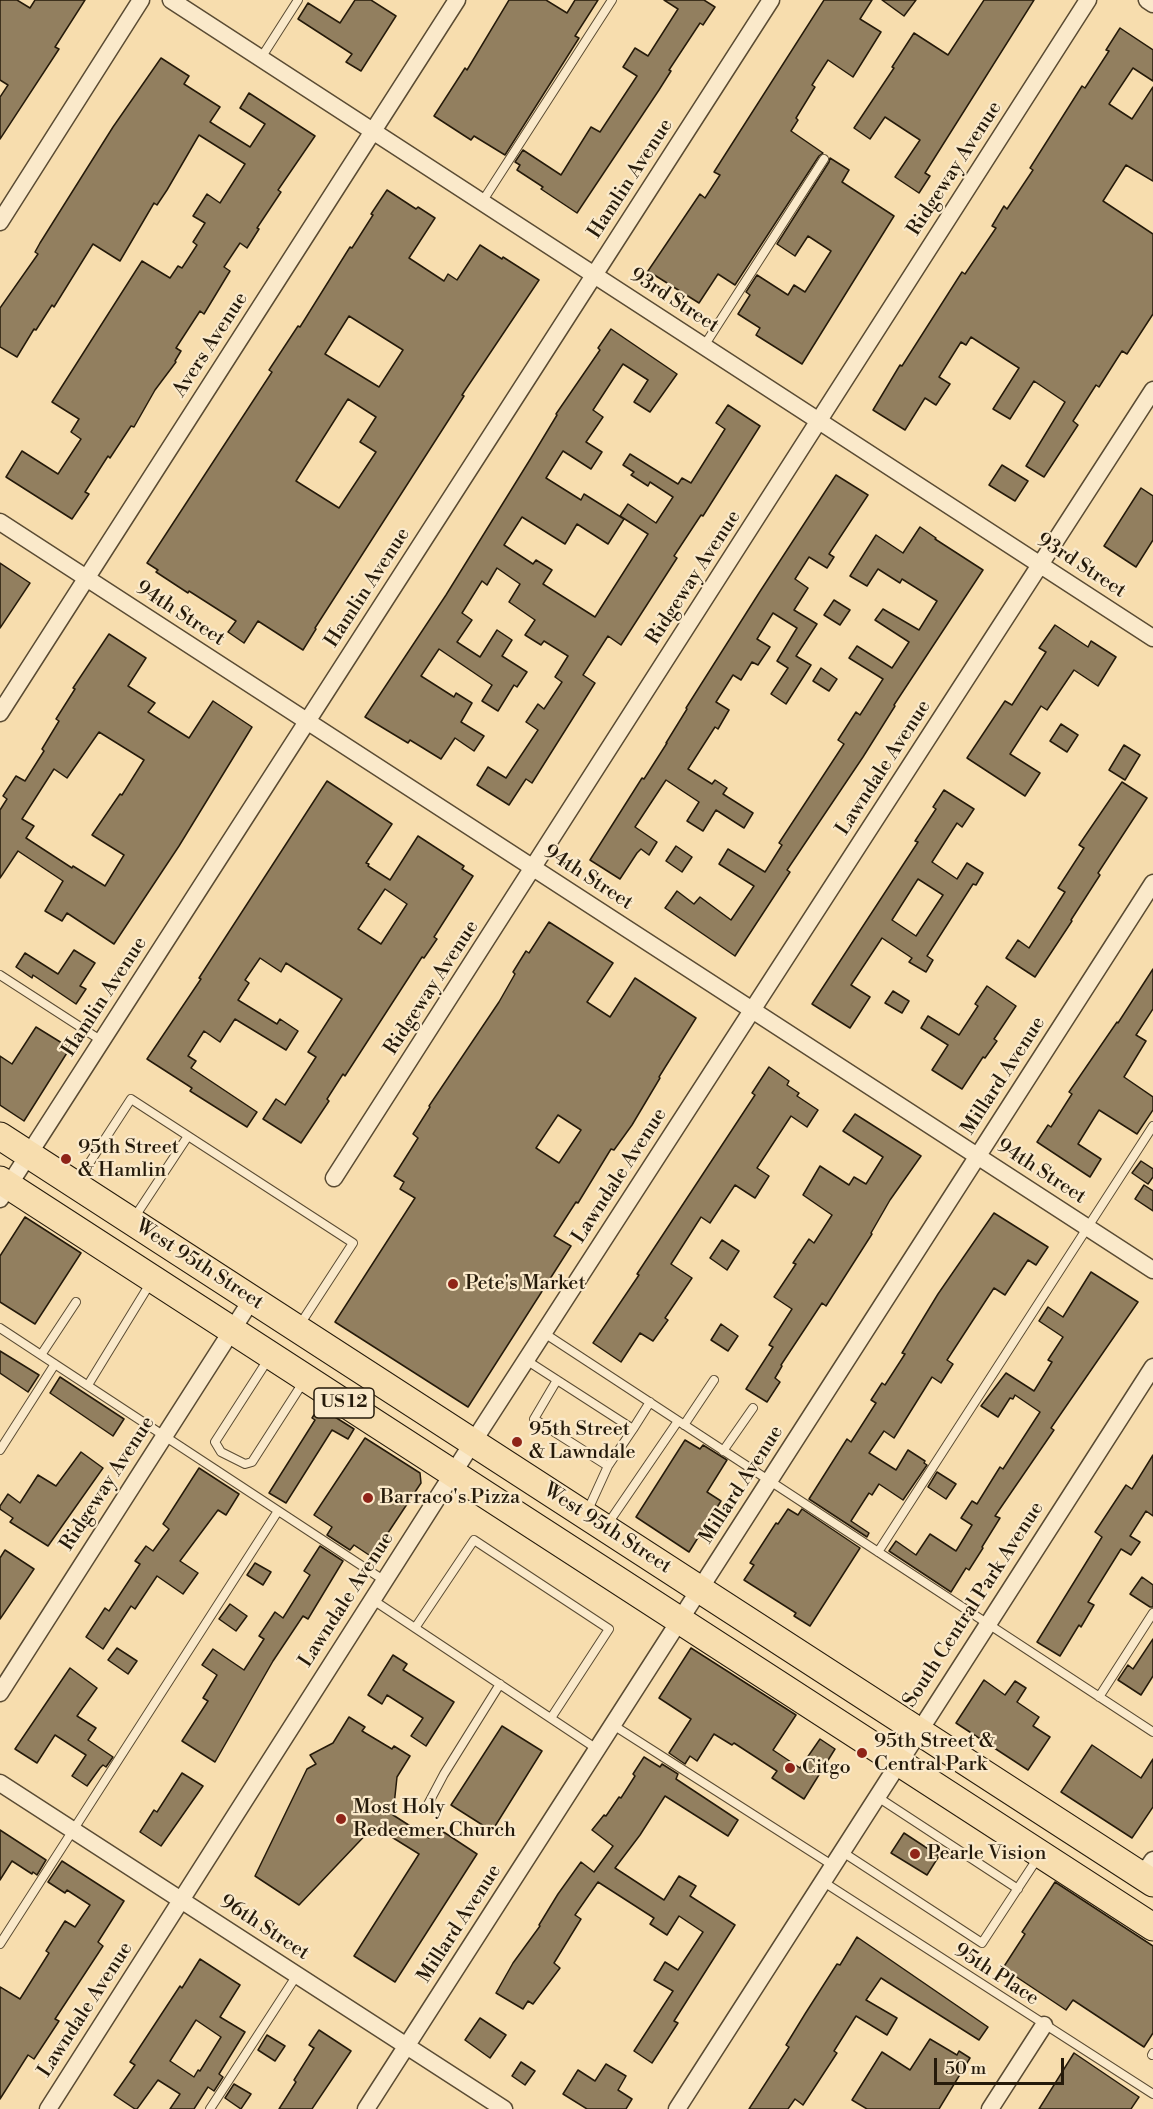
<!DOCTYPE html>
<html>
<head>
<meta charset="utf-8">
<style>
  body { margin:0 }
  #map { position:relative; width:1153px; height:2109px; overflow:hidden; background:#f7ddae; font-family:"Libre Bodoni",serif }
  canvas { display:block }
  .scale { position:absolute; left:934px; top:2058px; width:130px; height:27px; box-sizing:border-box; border:3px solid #251a0a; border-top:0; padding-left:8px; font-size:18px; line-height:21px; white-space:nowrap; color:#251a0a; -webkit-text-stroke:4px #fae9ca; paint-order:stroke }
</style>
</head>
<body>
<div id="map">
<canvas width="1153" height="2109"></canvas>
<div class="scale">50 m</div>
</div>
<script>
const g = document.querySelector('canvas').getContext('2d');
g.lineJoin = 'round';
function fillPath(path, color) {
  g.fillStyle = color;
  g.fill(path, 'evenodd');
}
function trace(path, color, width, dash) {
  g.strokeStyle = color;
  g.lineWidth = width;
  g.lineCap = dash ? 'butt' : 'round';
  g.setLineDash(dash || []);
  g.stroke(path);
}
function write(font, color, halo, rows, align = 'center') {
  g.font = font + ' "Libre Bodoni",serif';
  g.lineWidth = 4.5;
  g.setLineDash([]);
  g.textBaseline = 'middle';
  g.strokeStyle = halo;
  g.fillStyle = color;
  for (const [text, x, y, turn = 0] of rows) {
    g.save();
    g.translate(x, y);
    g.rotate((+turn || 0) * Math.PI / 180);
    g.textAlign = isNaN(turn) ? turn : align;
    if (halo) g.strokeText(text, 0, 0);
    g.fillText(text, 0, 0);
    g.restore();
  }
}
const building = new Path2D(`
  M0,0H17L30,8L35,0H85L55,47L59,49L0,139V97L8,85L0,80Z
  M355,0H371L396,16L361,71L346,62L352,54L298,19L308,3L340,23Z
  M509,0H546L567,13L575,0H598L575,36L579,38L505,155L474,136L471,140L434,116L465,68L467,70Z
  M664,0H704L715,7L703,25L700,23L669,70L671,71L659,90L577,213L541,189L543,187L517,170L520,165L515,162L523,150L561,175L591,127L600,132L637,76L623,67L635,48L648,56L678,9Z
  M824,0H872L860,19L881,32L853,77L828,60L812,85L815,87L796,118L798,120L791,131L823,153L819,156L735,285L718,274L699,303L648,271L700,194L705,198L720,175L714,172Z
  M882,0H916L904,16Z
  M984,0H1034L925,173L930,176L919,193L895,177L920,140L885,117L870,139L854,128L894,68L892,67L914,33L948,55Z
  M1120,28L1153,50V81L1133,68L1109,104L1132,119L1153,87V181L1126,165L1103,201L1153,234V314L1127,354L1122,351L1099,387L1096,385L1073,421L1078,425L1044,477L1026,466L1065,402L1034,381L1010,419L993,409L1019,368L971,337L966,345L961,342L939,377L950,384L936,405L925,398L905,430L873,410L900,365L902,366L962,272L965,274L996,228L992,226L1004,206L1007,209L1033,170L1030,168L1082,86L1085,88L1109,51L1106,50Z
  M161,58L189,76L184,84L220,107L210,122L250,147L265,124L240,108L249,93L315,136L278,190L281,192L257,228L259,229L247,248L240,243L224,267L230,271L204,314L200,311L176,348L181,351L175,361L176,362L155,390L134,427L131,426L110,458L108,456L85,492L89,494L72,519L6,477L22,451L58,474L81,439L71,432L79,419L52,402L142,261L170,278L178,266L182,268L197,245L193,242L205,223L193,216L207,194L220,203L245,164L199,135L167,190L157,205L154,203L120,261L93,244L54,307L52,305L36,330L34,329L17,357L0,347V308L38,254L35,252L40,243L113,127Z
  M830,158L849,170L842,182L894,216L802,364L756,335L760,328L738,314L750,295L746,292L757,275L788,295L794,285L805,292L831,251L808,236L795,256L777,244L829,162Z
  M387,190L416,209L418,207L435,218L409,258L444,281L448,274L457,280L480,245L502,259L503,257L539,280L462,395L464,396L315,628L316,629L303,650L258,621L244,643L228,632L236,621L189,591L188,593L156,572L158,570L147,563L272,372L269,370L298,326L300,327L350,247L352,248L373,215L371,214ZM349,316L403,350L379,387L325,354ZM348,399L376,417L360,442L376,452L339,508L296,481Z
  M611,329L677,374L650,412L634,402L648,380L623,364L593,410L603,417L586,442L602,452L591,469L563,451L546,478L581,500L584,494L624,519L608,544L577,524L565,544L522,517L504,545L533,564L536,560L552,570L543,584L595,617L648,534L620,516L628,504L656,523L673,497L650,482L648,486L631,475L634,472L623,465L630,454L678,484L682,478L691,483L725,429L716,423L728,405L760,426L703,516L701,515L674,556L677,558L621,645L608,636L583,675L595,683L532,783L526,779L509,805L477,785L488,767L506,778L538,730L526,722L538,704L544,709L562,682L555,677L568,656L544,641L541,645L525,635L535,620L509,602L520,584L497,568L487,585L482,581L462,613L472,620L457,642L480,657L497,630L512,640L502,656L527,672L517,687L514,685L498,711L482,701L492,685L439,649L421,676L454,697L456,693L472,703L461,722L484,736L474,751L455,738L441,759L410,740L408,743L365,717L446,595L531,458L557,415L556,414L600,350L598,348Z
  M1002,465L1028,481L1015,501L989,485Z
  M836,475L868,495L829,554L834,557L827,568L809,557L795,579L808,588L794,610L817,624L796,656L811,665L786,704L771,694L788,668L777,661L797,628L773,613L757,639L770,647L758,665L752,662L741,680L733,675L716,702L729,710L718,729L715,727L688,769L712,784L715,780L727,788L723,794L753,813L744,828L716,810L703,831L687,821L699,802L666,780L635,827L657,842L649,855L641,849L637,853L620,879L590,860L642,778L644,779L667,743H666L687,709L686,708L759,593Z
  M1141,488L1153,496V540L1136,567L1104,546Z
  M920,527L936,538L935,539L983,570L894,705L895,706L863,757L787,870L790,872L735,956L665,908L677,891L694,904L700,897L731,920L754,886L719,864L728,849L765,872L782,845L779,843L844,744L838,740L856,712L860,715L883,679L849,658L857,646L892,668L909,642L875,620L883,609L919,630L937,601L902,579L900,583L878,569L867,586L850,576L876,535L903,553Z
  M0,563L30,583L0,628Z
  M834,600L850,610L840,625L824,615Z
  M1055,625L1088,647L1091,641L1116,657L1098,686L1074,670L1047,710L1041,706L1010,754L1040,773L1025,796L967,758L1005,701L1012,705L1046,652L1039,648Z
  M109,634L146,658L128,686L155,703L148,712L189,738L213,701L252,727L179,846L114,944L67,913L62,921L45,911L63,881L18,851L0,878V810L7,799L3,796L16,776L25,781L44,751L42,749L59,721L56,719L75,689L73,688ZM99,732L144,760L122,795L120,794L92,835L124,855L105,886L73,866L72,868L26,838L34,826L22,819L54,769L67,778Z
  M821,668L837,679L829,691L813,681Z
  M1061,724L1078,735L1067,752L1050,741Z
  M1124,745L1140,755L1125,780L1109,770Z
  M327,781L392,824L366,863L369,864L368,866L390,880L418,836L464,866L462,869L473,876L434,937L437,939L424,958L422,957L345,1076L343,1074L327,1099L329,1101L301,1143L263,1119L276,1099L285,1105L316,1057L308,1052L342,999L286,963L281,972L260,958L245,980L249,983L238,1000L277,1024L280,1019L298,1031L286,1050L235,1019L220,1042L204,1031L188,1056L196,1061L191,1068L257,1112L247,1127L190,1091L192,1088L147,1059L201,979L199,978ZM385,889L407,904L381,944L358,929Z
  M1122,782L1147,798L1098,873L1100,875L1071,920L1072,921L1035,977L1006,958L1018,940L1029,948L1065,892L1058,888L1084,848L1079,845Z
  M944,790L974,809L962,827L957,823L932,862L957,879L967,863L983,873L976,885L973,884L927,956L933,960L926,972L909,962L912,958L882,938L851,985L870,997L850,1028L812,1004L918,842L915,841L936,809L933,807ZM918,879L943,895L916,936L892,920Z
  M676,846L692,857L682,872L666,861Z
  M549,922L613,963L587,1002L610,1017L635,978L696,1018L659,1077L660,1078L632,1125L614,1150L611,1149L578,1203L576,1202L554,1236L571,1246L468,1407L335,1322L415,1198L400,1189L404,1182L394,1176L418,1138L413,1134L430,1107L429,1106L499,1002L515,974L513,972L526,951L529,953ZM558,1115L581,1130L559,1163L536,1148Z
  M74,950L95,963L80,986L86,989L76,1004L33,975L32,978L16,967L25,953L58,974Z
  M1153,969V1009L1136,1035L1146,1041L1124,1077L1153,1097V1110L1137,1134L1099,1110L1078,1144L1101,1159L1090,1177L1037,1142L1048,1125L1051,1127L1072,1094L1069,1092L1117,1022L1118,1023Z
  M987,986L1016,1006L994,1039L997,1041L985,1058L983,1057L962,1089L932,1070L948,1045L921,1028L928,1016L959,1035L978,1006L975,1004Z
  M893,991L909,1001L902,1013L885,1003Z
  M36,1027L70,1048L24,1121L0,1105V1056L12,1064Z
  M769,1067L789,1081L787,1085L799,1093L797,1096L818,1110L807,1127L791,1116L757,1168L769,1176L755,1198L735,1185L710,1223L701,1217L671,1264L692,1278L665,1318L668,1320L653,1341L640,1333L621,1362L593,1343L639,1275L637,1274L755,1095L752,1093Z
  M855,1114L921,1156L890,1200L871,1233L872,1234L826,1306L822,1303L781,1365L782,1366L775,1378L780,1382L767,1402L746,1389L773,1347L769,1345L792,1309L774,1297L796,1264L793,1263L809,1239L814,1243L832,1215L803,1195L820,1166L849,1185L854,1177L866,1184L883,1157L843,1131Z
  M1141,1161L1153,1169V1177L1148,1184L1132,1173Z
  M1144,1185L1153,1191V1211L1135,1199Z
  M994,1213L1048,1247L1036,1265L1028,1260L1005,1295L994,1288L947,1360L953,1364L941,1383L932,1377L894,1438L884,1431L869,1453L896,1470L908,1450L925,1461L924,1463L927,1465L903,1500L879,1484L872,1495L869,1493L851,1521L869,1533L867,1537L809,1499L847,1439L851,1442L876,1403L871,1400L882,1383L885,1385L905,1354L902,1353L938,1294Z
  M25,1217L81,1253L35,1324L0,1302V1256Z
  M722,1240L739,1251L727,1270L710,1258Z
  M1091,1272L1138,1302L1051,1428L1054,1430L995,1516L1000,1518L982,1547L983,1548L969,1570L966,1568L951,1592L889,1551L896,1541L916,1555L930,1534L956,1551L972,1525L961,1518L972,1501L977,1504L1000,1467L1003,1469L1040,1412L1015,1395L1013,1399L1010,1398L998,1417L981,1406L1006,1373L1034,1391L1052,1362L1048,1360L1063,1337L1039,1321L1048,1307L1063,1317Z
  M721,1324L738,1336L728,1351L711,1340Z
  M0,1351L39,1375L28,1392L0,1373Z
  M60,1377L124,1419L113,1436L50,1393Z
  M319,1407L354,1429L348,1439L332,1430L286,1503L269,1493L315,1420L312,1418Z
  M365,1438L420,1473L421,1483L372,1557L354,1545L350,1550L327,1535L332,1527L314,1515Z
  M685,1440L700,1449L703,1445L727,1460L707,1492L721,1501L689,1552L636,1517Z
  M81,1452L103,1468L48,1546L10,1522L13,1518L0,1509V1506L8,1494L20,1503L38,1475L56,1486Z
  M1153,1455V1516L1146,1511L1130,1536L1140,1542L1131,1555L1121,1549L1088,1602L1094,1605L1081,1627L1079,1625L1060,1656L1037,1642L1102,1537L1095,1532L1126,1485L1132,1489Z
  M199,1468L239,1494L226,1515L218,1510L180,1561L198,1573L183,1594L157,1576L135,1609L131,1606L103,1649L86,1637L105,1608L109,1611L140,1564L135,1561L146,1546L153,1551L169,1529L163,1524Z
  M937,1472L956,1484L946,1499L928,1487Z
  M788,1509L798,1515L802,1509L860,1548L810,1626L794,1616L796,1613L744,1580L754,1565L750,1563L776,1523L778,1524Z
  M320,1546L343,1561L308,1619L303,1616L273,1661L215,1762L182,1741L208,1701L203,1698L217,1675L202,1665L213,1649L244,1670L264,1639L259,1636L275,1612L283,1618L310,1575L304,1571Z
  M5,1550L34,1569L0,1619V1558Z
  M255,1563L271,1572L263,1585L247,1575Z
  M1142,1577L1153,1585V1607H1150L1130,1594Z
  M230,1604L247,1616L236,1631L219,1619Z
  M1153,1639V1676L1141,1695L1118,1680L1128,1665L1133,1669Z
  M117,1648L137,1661L128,1674L108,1660Z
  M691,1648L796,1715L773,1750L800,1768L820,1739L835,1749L804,1799L772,1778L777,1771L734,1743L732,1745L714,1734L697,1761L690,1756L685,1764L669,1753L691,1719L659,1698Z
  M393,1655L407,1664L403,1670L454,1702L426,1746L411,1736L423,1718L387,1695L382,1704L368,1695Z
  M70,1668L97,1688L77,1716L96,1728L88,1740L113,1757L106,1767L103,1765L100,1768L87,1786L72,1776L86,1755L55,1735L37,1763L15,1749Z
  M984,1680L1005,1695L1015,1681L1026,1688L1017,1702L1039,1717L1033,1726L1050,1737L1028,1770L956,1723Z
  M349,1717L365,1727L362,1731L392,1749L394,1746L410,1756L397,1777L393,1815L429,1838L436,1827L477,1854L395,1982L354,1956L419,1854L374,1826L299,1905L255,1876L307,1769L316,1764L310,1755L333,1743Z
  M502,1726L542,1751L492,1831L451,1805Z
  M1092,1745L1141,1778L1153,1759V1807L1132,1838L1061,1792Z
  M644,1757L660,1767L662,1764L678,1774L676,1779L738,1820L728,1836L665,1796L640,1835L615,1868L664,1900L679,1876L696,1886L690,1896L735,1925L674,2021L678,2023L652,2063L634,2051L673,1991L654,1980L665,1962L678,1970L703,1932L679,1916L667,1935L650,1924L654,1918L598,1882L575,1915L581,1919L554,1963L560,1968L533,2004L528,2001L523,2009L496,1993L513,1963L540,1926L539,1925L558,1894L581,1862L594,1872L613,1846L592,1830L604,1815L606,1816L619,1797L621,1798L635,1776L633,1774Z
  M182,1773L203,1786L161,1846L140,1832L154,1810L157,1812Z
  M0,1830L46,1860L37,1875L33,1872L32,1874L12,1861L0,1880Z
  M904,1833L939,1856L927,1875L891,1853Z
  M62,1861L124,1901L98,1942L103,1946L55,2019L59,2021L34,2059L28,2055L0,2099V1987L20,1999L49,1953L46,1951L65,1921L75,1927L90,1905L67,1890L65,1893L48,1882Z
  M1055,1882L1153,1946V2033L1144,2047L1073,2000L1066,2010L1003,1968L1025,1934L1022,1932Z
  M857,1937L988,2027L979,2040L881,1978L866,2000L897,2018L887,2035L856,2016L834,2051L837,2053L803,2105L795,2099L788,2109H749L789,2047L786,2045L805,2014L837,1964L840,1965Z
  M200,1959L240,1985L220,2017L245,2032L219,2074L223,2077L214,2091L208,2087L194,2109H170L180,2094L158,2080L137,2109H135L114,2095L135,2065L130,2062L180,1986L182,1988ZM196,2020L221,2037L200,2071L198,2070L194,2077L170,2061Z
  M480,2018L506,2035L490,2058L465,2040Z
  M319,2030L351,2051L312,2109H279L296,2082L294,2080L314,2048L309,2045Z
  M267,2035L285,2046L275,2061L258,2050Z
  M930,2039L957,2055L959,2051L970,2058L939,2109H867L852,2100L882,2052L910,2070Z
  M1074,2053L1139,2097L1131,2109H1039Z
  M521,2062L535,2071L525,2085L512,2076Z
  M606,2064L626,2076L618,2090L632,2099L626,2109H587L563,2094L578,2070L595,2081Z
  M234,2084L251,2094L241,2109L225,2098Z`);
const lane = new Path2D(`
  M261,58L298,0
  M482,202L612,0
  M704,346L824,159
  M0,975L102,1041
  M77,1182L131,1099L353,1243L299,1326
  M134,1218L188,1136
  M0,1328L385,1581
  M544,1333L1153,1732
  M41,1355L76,1302
  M269,1358L215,1442L221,1452L245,1464L252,1462L304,1381
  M526,1360L633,1429L608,1466L587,1512
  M557,1380L534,1419L608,1466
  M88,1385L151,1282
  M684,1425L714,1380
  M633,1429L650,1402
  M0,1450L55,1364
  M723,1451L753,1408
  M607,1525L678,1421
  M878,1552L1153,1126
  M373,1600L597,1749
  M415,1628L474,1540L609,1629L551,1718
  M1099,1697L1153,1613
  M613,1725L832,1865
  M876,1796L1018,1889
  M426,1808L444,1774L500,1684
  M841,1851L982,1943L1039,1856
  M822,1881L1153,2094
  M0,1944L278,1511
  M1152,2055L1153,2053
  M210,2109L297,1975`);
const street = new Path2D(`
  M171,0L1153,638
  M1147,0L1153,4
  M0,222L141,0
  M0,522L1153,1270
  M0,713L457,0
  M334,1178L1088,0
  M0,1199L771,0
  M0,1693L252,1299
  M0,1783L504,2109
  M1142,1876L1153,1860
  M48,2109L473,1442L1153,390
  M366,2109L1153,883
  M677,2109L1153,1367
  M990,2109L1044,2025`);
const primary = new Path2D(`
  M0,1136L1153,1883
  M0,1180L1153,1927`);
const markers = [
  [66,1159,6,"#8f2418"],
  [453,1284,6,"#8f2418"],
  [517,1442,6,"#8f2418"],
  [368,1498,6,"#8f2418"],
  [862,1753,6,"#8f2418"],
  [790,1768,6,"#8f2418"],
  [341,1819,6,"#8f2418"],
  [915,1854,6,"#8f2418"]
];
const shields = [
  [344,1403,60]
];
const shieldNames = [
  ["US 12",344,1403]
];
const streetNames = [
  ["Ridgeway Avenue",955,169,-57],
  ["Hamlin Avenue",631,179,-57],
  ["93rd Street",674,301,33],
  ["Avers Avenue",211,345,-57],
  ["93rd Street",1081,566,33],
  ["Ridgeway Avenue",694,578,-57],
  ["Hamlin Avenue",368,588,-57],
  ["94th Street",180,614,33],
  ["Lawndale Avenue",884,768,-57],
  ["94th Street",588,878,33],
  ["Ridgeway Avenue",432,988,-57],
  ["Hamlin Avenue",105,997,-57],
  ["Millard Avenue",1004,1076,-57],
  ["94th Street",1041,1172,33],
  ["Lawndale Avenue",620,1176,-57],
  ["West 95th Street",199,1265,33],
  ["Ridgeway Avenue",108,1484,-57],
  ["Millard Avenue",742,1485,-57],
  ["West 95th Street",607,1529,33],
  ["Lawndale Avenue",347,1600,-57],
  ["South Central Park Avenue",974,1605,-57],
  ["Millard Avenue",460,1924,-57],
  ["96th Street",264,1928,33],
  ["95th Place",996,1975,33],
  ["Lawndale Avenue",86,2010,-57]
];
const poiNames = [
  ["95th Street",78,1148],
  ["& Hamlin",78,1171],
  ["Pete's Market",465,1284],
  ["95th Street",529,1430],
  ["& Lawndale",529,1453],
  ["Barraco's Pizza",380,1498],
  ["95th Street &",874,1742],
  ["Central Park",874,1765],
  ["Citgo",802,1768],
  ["Most Holy",353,1808],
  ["Redeemer Church",353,1831],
  ["Pearle Vision",927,1854]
];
fillPath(building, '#927f5f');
trace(building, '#251a0a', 1.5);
trace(lane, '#5a4b33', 10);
trace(street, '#5a4b33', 19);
trace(primary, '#251a0a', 29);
trace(lane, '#fae9ca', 8);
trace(street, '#fae9ca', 16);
trace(primary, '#f7ddae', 27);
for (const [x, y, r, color] of markers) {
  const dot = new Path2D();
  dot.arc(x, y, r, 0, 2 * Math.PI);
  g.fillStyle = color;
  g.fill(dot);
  trace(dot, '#fae9ca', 2);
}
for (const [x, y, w] of shields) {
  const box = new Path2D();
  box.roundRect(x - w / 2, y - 15, w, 30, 4.5);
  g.fillStyle = '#fae9ca';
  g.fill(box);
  trace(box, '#251a0a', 1.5);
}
write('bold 18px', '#251a0a', null, shieldNames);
write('20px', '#251a0a', '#fae9ca', streetNames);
write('20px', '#251a0a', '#fae9ca', poiNames, 'left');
</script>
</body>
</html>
